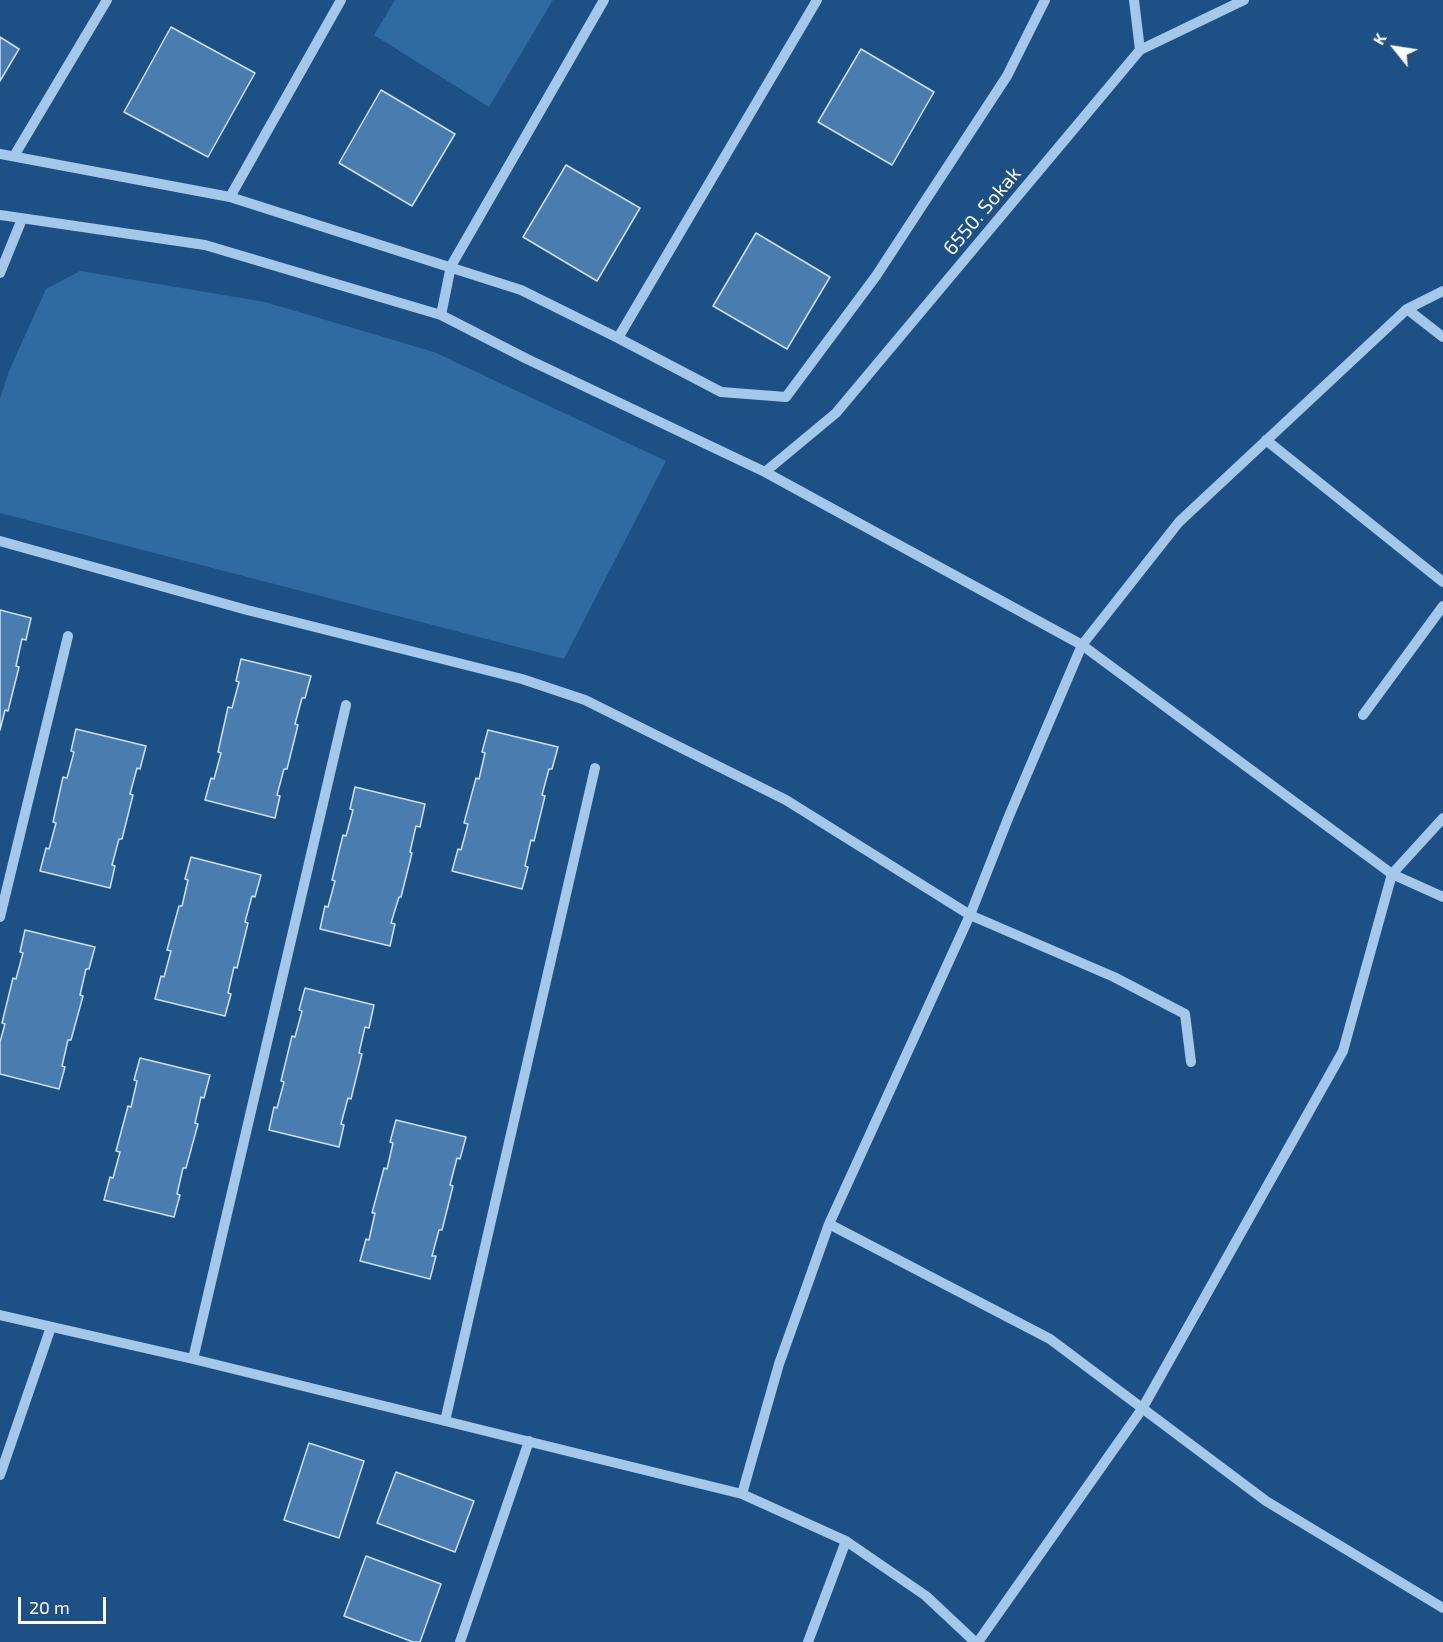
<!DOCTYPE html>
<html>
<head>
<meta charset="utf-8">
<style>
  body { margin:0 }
  #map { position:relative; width:1443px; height:1642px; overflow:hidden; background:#1d5085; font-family:"Exo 2",sans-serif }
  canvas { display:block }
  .north { position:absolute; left:1365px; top:18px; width:60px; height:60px; -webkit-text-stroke:4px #1d5085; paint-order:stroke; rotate:300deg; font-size:16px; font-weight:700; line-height:24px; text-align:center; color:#fff }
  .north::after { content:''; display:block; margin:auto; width:21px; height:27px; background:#fff; clip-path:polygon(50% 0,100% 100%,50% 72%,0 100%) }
  .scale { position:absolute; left:18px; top:1597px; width:88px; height:27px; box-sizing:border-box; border:3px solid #fff; border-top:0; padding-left:8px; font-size:18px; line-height:21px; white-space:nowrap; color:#fff; -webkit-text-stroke:4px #1d5085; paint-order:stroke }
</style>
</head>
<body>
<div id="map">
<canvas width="1443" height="1642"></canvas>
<div class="north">K</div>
<div class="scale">20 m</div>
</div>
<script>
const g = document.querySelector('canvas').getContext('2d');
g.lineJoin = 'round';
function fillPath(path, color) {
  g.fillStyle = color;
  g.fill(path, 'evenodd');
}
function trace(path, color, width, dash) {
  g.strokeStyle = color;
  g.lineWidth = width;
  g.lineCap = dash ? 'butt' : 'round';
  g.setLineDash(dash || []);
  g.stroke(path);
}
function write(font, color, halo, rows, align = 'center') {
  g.font = font + ' "Exo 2",sans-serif';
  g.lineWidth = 5;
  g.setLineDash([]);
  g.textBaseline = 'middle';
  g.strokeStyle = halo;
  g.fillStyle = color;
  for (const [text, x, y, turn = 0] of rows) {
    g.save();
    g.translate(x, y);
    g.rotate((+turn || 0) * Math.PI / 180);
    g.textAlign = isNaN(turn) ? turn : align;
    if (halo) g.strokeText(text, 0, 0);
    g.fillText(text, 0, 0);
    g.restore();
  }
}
const green = new Path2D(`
  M395,0H553L489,107L374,35Z
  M80,271L265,302L434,352L666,461L564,659L0,513V399L9,371L46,289Z`);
const building = new Path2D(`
  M171,27L255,73L208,157L124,112Z
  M0,37L19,49L0,81Z
  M861,49L934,92L892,165L818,122Z
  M381,90L455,134L412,206L339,163Z
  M566,165L640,208L597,281L523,237Z
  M756,233L830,277L787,349L713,306Z
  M0,610L31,618L26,640L22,639L16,666L19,667L8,711L5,710L0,730Z
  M241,659L311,676L305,698H302L295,724L298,725L287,769H284L277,795L280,796L275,818L205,800L211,778L214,779L221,753L218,752L228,707L232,708L239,682L236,681Z
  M76,729L146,746L140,769L137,768L130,794L133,795L122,839H119L112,865L115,866L110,888L40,871L46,848L49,849L56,823L53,822L63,777L67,778L74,752L71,751Z
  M488,730L558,747L552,769H549L542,795L545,796L534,841L531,840L525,866L528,867L522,889L452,871L458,849L461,850L468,824L464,823L476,778L479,779L485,753L482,752Z
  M355,787L425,804L420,827L416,826L410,852L412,853L401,897H399L391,923L395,924L390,946L320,929L325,906L328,907L335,881L332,880L343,835L346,836L353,810L350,809Z
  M191,857L261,875L255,897L252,896L245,922L248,923L237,968L234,967L228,993L231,994L225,1016L155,999L161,976L164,977L171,951L167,950L179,906H182L188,880L185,879Z
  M25,930L95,947L89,969H86L80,995L83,996L71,1040H68L62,1066L65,1067L59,1089L0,1074V1042L5,1024L2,1023L13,978L16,979L23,953L20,952Z
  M305,988L374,1005L369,1028L365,1027L359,1053L362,1054L351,1099L348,1098L341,1124L344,1125L339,1147L269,1130L274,1107L277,1108L284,1082L281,1081L292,1036L295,1037L302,1011L299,1010Z
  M140,1058L210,1075L204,1098L201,1097L195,1123L198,1124L186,1168H183L177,1194L180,1195L174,1217L104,1200L110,1177L113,1178L120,1152L116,1151L128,1106L131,1107L137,1081L134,1080Z
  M396,1120L466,1137L460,1159L457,1158L450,1185L453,1186L442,1230H439L432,1256H436L430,1279L360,1261L366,1239L369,1240L375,1213H372L384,1168L387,1169L393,1143L390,1142Z
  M309,1443L364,1461L339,1538L284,1520Z
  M396,1472L474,1501L455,1552L377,1523Z
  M366,1556L441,1584L420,1642H413L344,1616Z`);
const minor = new Path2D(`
  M1134,0L1140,50
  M0,154L230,197L521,290L618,338L721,392L786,397L876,276L1007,76L1045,0
  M14,156L107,0
  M230,197L341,0
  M0,215L205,245L441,315L527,359L765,472L1082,645L1392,874L1443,897
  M0,273L22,219
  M1407,309L1443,337
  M441,315L451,266L604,0
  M618,338L817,0
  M1266,440L1443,582
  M765,472L836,413L1140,50L1244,0
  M0,541L247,610L522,679L585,700L786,800L970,915L1114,977L1185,1014L1191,1062
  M1363,715L1443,606
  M0,917L68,636
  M829,1224L1050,1339L1266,1501L1443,1608
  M0,1315L193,1359L742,1494L846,1541L926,1596L975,1642
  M193,1359L346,705
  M445,1421L595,768
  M0,1475L51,1327
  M742,1494L779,1364L829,1224L970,915L1009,816L1082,645L1179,522L1407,309L1443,291
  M460,1642L529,1441
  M808,1642L846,1541
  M978,1642L1142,1409L1343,1051L1392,874L1443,818`);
const streetNames = [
  ["6550. Sokak",982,211,-50]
];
fillPath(green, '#306aa3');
fillPath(building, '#4a7cb0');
trace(building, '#c9e1f8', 1.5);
trace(minor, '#a4c8ea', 10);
write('20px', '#fff', '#1d5085', streetNames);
</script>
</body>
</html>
